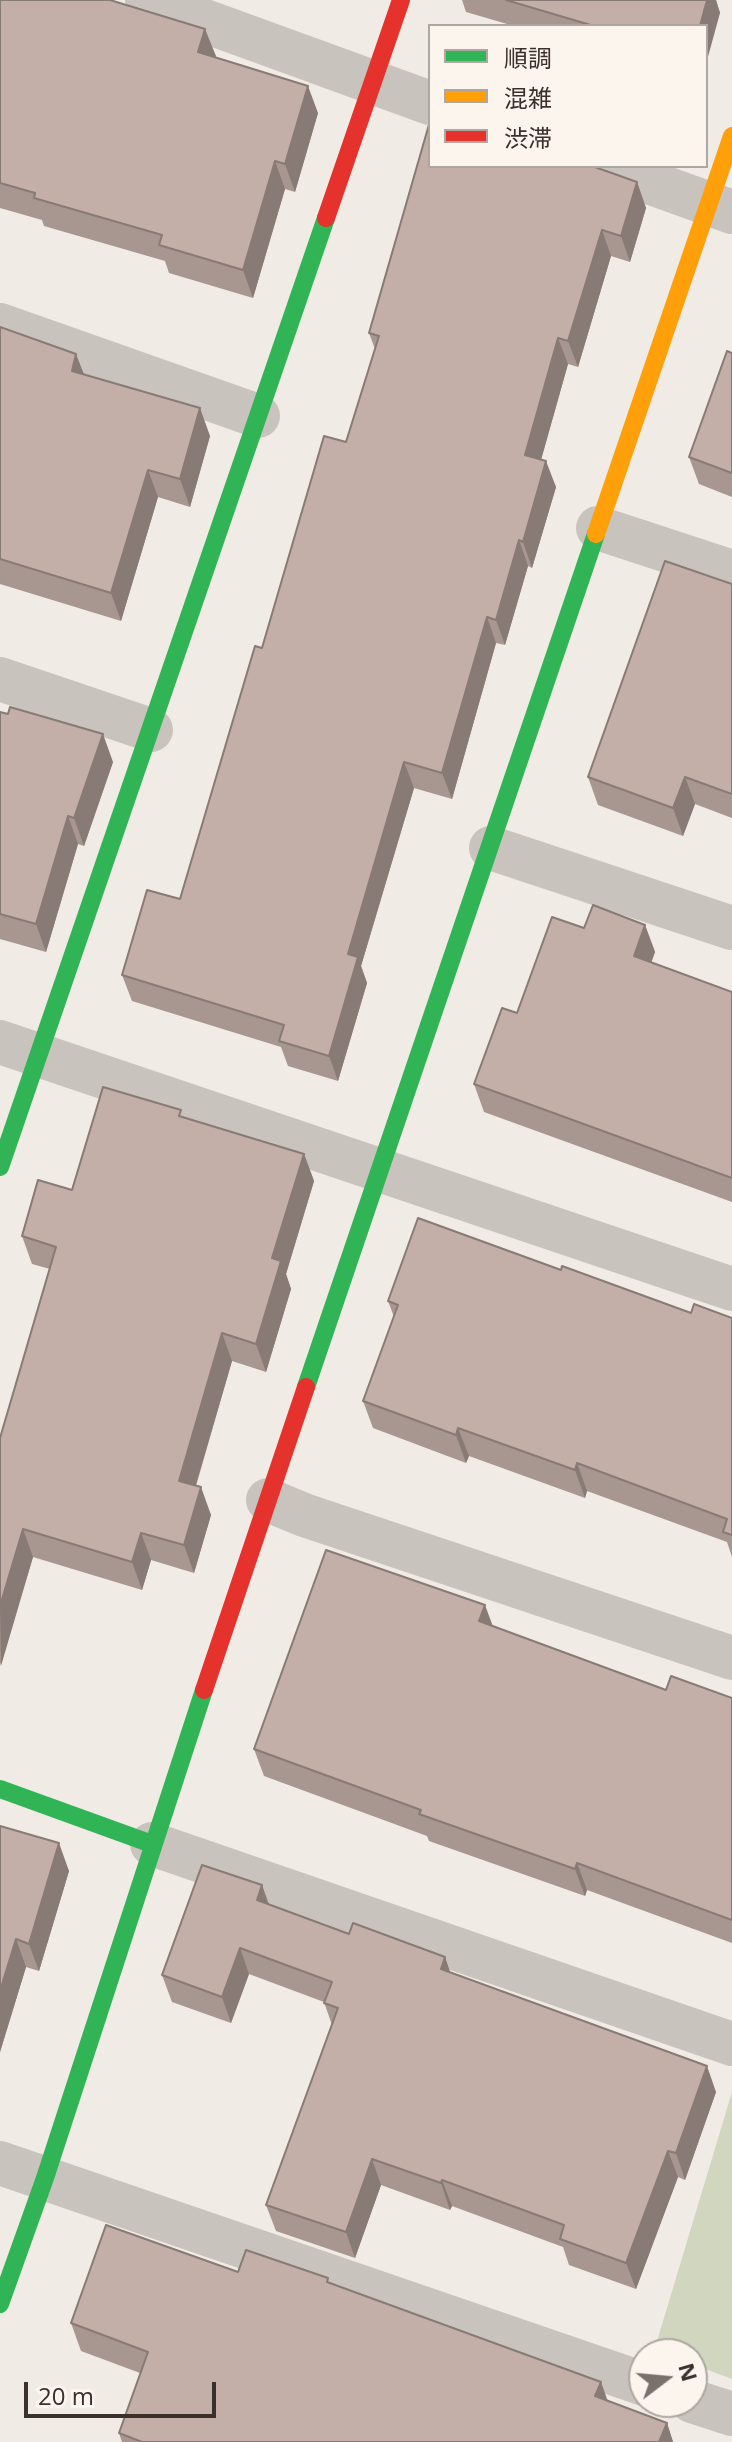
<!DOCTYPE html>
<html>
<head>
<meta charset="utf-8">
<style>
  body { margin:0 }
  #map { position:relative; width:732px; height:2442px; overflow:hidden; background:#f0ebe5; font-family:"Open Sans","Noto Sans JP",sans-serif }
  canvas { display:block }
  .legend { position:absolute; left:428px; top:24px; width:280px; height:144px; box-sizing:border-box; background:#fbf5ee; border:2px solid #aea6a0; margin:0; padding:10px 14px; list-style:none; font-size:24px; color:#3b302b }
  .legend li { display:flex; align-items:center; gap:16px; height:40px }
  .legend b { width:40px; border:2px solid #aea6a0 }
  .north { position:absolute; left:628px; top:2338px; width:80px; height:80px; box-sizing:border-box; background:#fbf5ee; border:2px solid #aea6a0; border-radius:50%; rotate:74deg; font-size:22px; font-weight:700; line-height:32px; text-align:center; color:#3b302b }
  .north::after { content:''; display:block; margin:auto; width:28px; height:36px; background:#7a716c; clip-path:polygon(50% 0,100% 100%,50% 72%,0 100%) }
  .scale { position:absolute; left:24px; top:2382px; width:192px; height:36px; box-sizing:border-box; border:4px solid #3b302b; border-top:0; padding-left:10px; font-size:24px; line-height:28px; white-space:nowrap; color:#3b302b; -webkit-text-stroke:6px #fbf5ee; paint-order:stroke }
</style>
</head>
<body>
<div id="map">
<canvas width="732" height="2442"></canvas>
<ul class="legend">
<li><b style="height:10px;background:#30b455"></b>順調</li>
<li><b style="height:10px;background:#ff9f0a"></b>混雑</li>
<li><b style="height:10px;background:#e5322d"></b>渋滞</li>
</ul>
<div class="north">N</div>
<div class="scale">20 m</div>
</div>
<script>
const g = document.querySelector('canvas').getContext('2d');
g.lineJoin = 'round';
function fillPath(path, color) {
  g.fillStyle = color;
  g.fill(path, 'evenodd');
}
function trace(path, color, width, dash) {
  g.strokeStyle = color;
  g.lineWidth = width;
  g.lineCap = dash ? 'butt' : 'round';
  g.setLineDash(dash || []);
  g.stroke(path);
}
const green = new Path2D(`
  M732,2092V2379L692,2364V2354H664L654,2351Z`);
const street = new Path2D(`
  M147,0L430,103
  M604,166L732,212
  M0,325L258,416
  M598,528L732,572
  M0,679L151,730
  M491,848L732,928
  M0,1042L732,1289
  M268,1500L304,1515L732,1658
  M152,1844L732,2044
  M0,2163L644,2384
  M692,2401L732,2414`);
const fast = new Path2D(`
  M0,1167L326,218
  M306,1387L596,534
  M0,1789L152,1844
  M0,2304L45,2178L204,1690`);
const slow = new Path2D(`
  M596,534L732,136`);
const jam = new Path2D(`
  M326,218L401,0
  M204,1690L306,1387`);
const wall = new Path2D(`
  M0,0L205,29L215,58L318,113L295,192L285,189L253,298L169,273L165,261L44,226L42,220L0,208Z
  M462,0H716L720,13L706,26H514L466,12Z
  M637,182L646,208L630,262L611,256L578,367L568,364L541,460L556,487L532,568L528,566L505,645L496,643L452,799L414,788L361,966L367,983L338,1081L288,1066L281,1047L132,1001L122,975L180,899L262,648L346,442L375,349L369,333Z
  M0,327L84,374L210,436L190,507L158,497L121,621L0,584Z
  M732,353V497L699,484L689,457Z
  M732,584V818L695,804L683,836L598,805L588,777Z
  M0,712L113,762L84,846L78,844L46,952L0,939Z
  M645,925L655,952L651,962L732,992V1202L484,1112L474,1084L517,1013L584,928Z
  M183,1117L304,1154L314,1181L286,1274L291,1289L266,1372L232,1361L196,1486L211,1515L194,1573L151,1560L142,1590L33,1557L0,1666V1438L50,1269L32,1264L22,1236L72,1190Z
  M561,1270L691,1313L732,1318V1557L727,1542L587,1491L585,1498L469,1456L466,1463L373,1428L363,1401L394,1317L388,1301Z
  M493,1626L666,1690L732,1698V1943L587,1890L585,1896L429,1841L427,1836L264,1776L254,1749Z
  M0,1826L69,1871L39,1971L26,1967L0,2052Z
  M262,1885L269,1904L349,1934L445,1957L450,1972L716,2092L685,2180L678,2177L636,2289L569,2265L563,2247L452,2206L450,2210L381,2185L355,2258L276,2231L266,2205L332,2025L324,2002L249,1974L231,2023L172,2002L162,1975Z
  M238,2272L330,2284L607,2401L667,2423L673,2442H122L119,2433L140,2373L81,2351L71,2323Z`);
const shadedWall = new Path2D(`
  M707,0H716L720,13L706,64V26H700Z
  M205,29L216,56L208,80L198,52Z
  M308,86L318,113L295,192L285,164Z
  M275,161L285,189L253,298L243,270Z
  M637,182L646,208L630,262L621,236Z
  M602,230L611,256L578,367L568,341Z
  M558,338L568,364L535,481L525,455Z
  M76,354L87,382L72,371Z
  M200,408L210,436L190,507L180,479Z
  M546,461L556,487L532,568L523,542Z
  M148,470L158,497L121,621L111,593Z
  M519,540L528,566L505,645L496,620Z
  M487,617L496,643L452,799L442,773Z
  M103,734L113,762L84,846L74,818Z
  M404,762L414,788L361,966L367,983L338,1081L329,1056L348,954Z
  M685,777L695,804L683,836L673,808Z
  M68,816L78,844L46,952L36,924Z
  M645,925L655,952L644,983L634,956Z
  M304,1154L314,1181L286,1274L291,1289L266,1372L256,1344L272,1258Z
  M222,1333L232,1361L189,1508L179,1481Z
  M458,1428L469,1456L466,1463L456,1435Z
  M577,1463L587,1491L585,1498L575,1470Z
  M201,1487L211,1515L194,1573L184,1545Z
  M23,1529L33,1557L1,1666L0,1606Z
  M141,1533L151,1560L142,1590L132,1562Z
  M485,1605L495,1632L479,1621Z
  M59,1843L69,1871L39,1971L29,1944Z
  M577,1863L587,1890L585,1896L575,1869Z
  M262,1885L271,1912L257,1900Z
  M16,1939L26,1967L0,2052V1991Z
  M240,1948L249,1974L231,2023L222,1997Z
  M445,1957L454,1984L441,1969Z
  M707,2066L716,2092L685,2180L676,2153Z
  M668,2151L678,2177L636,2289L626,2263Z
  M372,2159L381,2185L355,2258L346,2232Z
  M442,2180L452,2206L450,2210L441,2183Z
  M601,2382L611,2410L595,2396Z
  M667,2423L673,2442H659Z`);
const building = new Path2D(`
  M0,0H110L205,29L198,52L308,86L285,164L275,161L243,270L159,245L162,235L34,198L35,193L0,183Z
  M506,0H707L700,26H594Z
  M430,121V166H592L637,182L621,236L602,230L568,341L558,338L525,455L546,461L523,542L519,540L496,620L487,617L442,773L404,762L348,954L358,957L329,1056L279,1041L284,1025L122,975L147,890L180,899L255,646L262,648L324,436L346,442L379,336L369,333Z
  M0,327L76,354L72,371L200,408L180,479L148,470L111,593L0,559Z
  M727,351L732,353V473L689,457Z
  M665,561L732,584V794L685,777L673,808L588,777Z
  M10,707L103,734L74,818L68,816L36,924L0,914V712L8,714Z
  M593,905L645,925L634,956L732,992V1178L474,1084L502,1008L517,1013L552,917L584,928Z
  M103,1087L181,1110L179,1116L304,1154L272,1258L281,1261L256,1344L222,1333L179,1481L201,1487L184,1545L141,1533L132,1562L23,1529L0,1606V1438L56,1247L22,1236L38,1180L72,1190Z
  M418,1218L561,1270L562,1266L691,1313L694,1304L732,1318V1535L723,1532L727,1519L577,1463L575,1470L458,1428L456,1435L363,1401L398,1305L388,1301Z
  M326,1550L485,1605L479,1621L666,1690L671,1676L732,1698V1920L577,1863L575,1869L419,1814L421,1810L254,1749Z
  M0,1826L59,1843L29,1944L16,1939L0,1991Z
  M202,1865L262,1885L257,1900L349,1934L353,1923L445,1957L441,1969L707,2066L676,2153L668,2151L626,2263L560,2239L564,2225L442,2180L441,2183L372,2159L346,2232L266,2205L338,2008L324,2003L332,1982L240,1948L222,1997L162,1975Z
  M106,2225L238,2272L246,2250L328,2278L327,2282L601,2382L595,2396L667,2423L659,2442H142L119,2433L148,2352L71,2323Z`);
fillPath(green, '#d1d6bf');
trace(street, '#c9c3be', 44);
trace(fast, '#30b455', 18);
trace(slow, '#ff9f0a', 18);
trace(jam, '#e5322d', 18);
fillPath(wall, '#a89690');
fillPath(shadedWall, '#887a75');
fillPath(building, '#c3afa7');
trace(building, '#887a75', 2);
</script>
</body>
</html>
